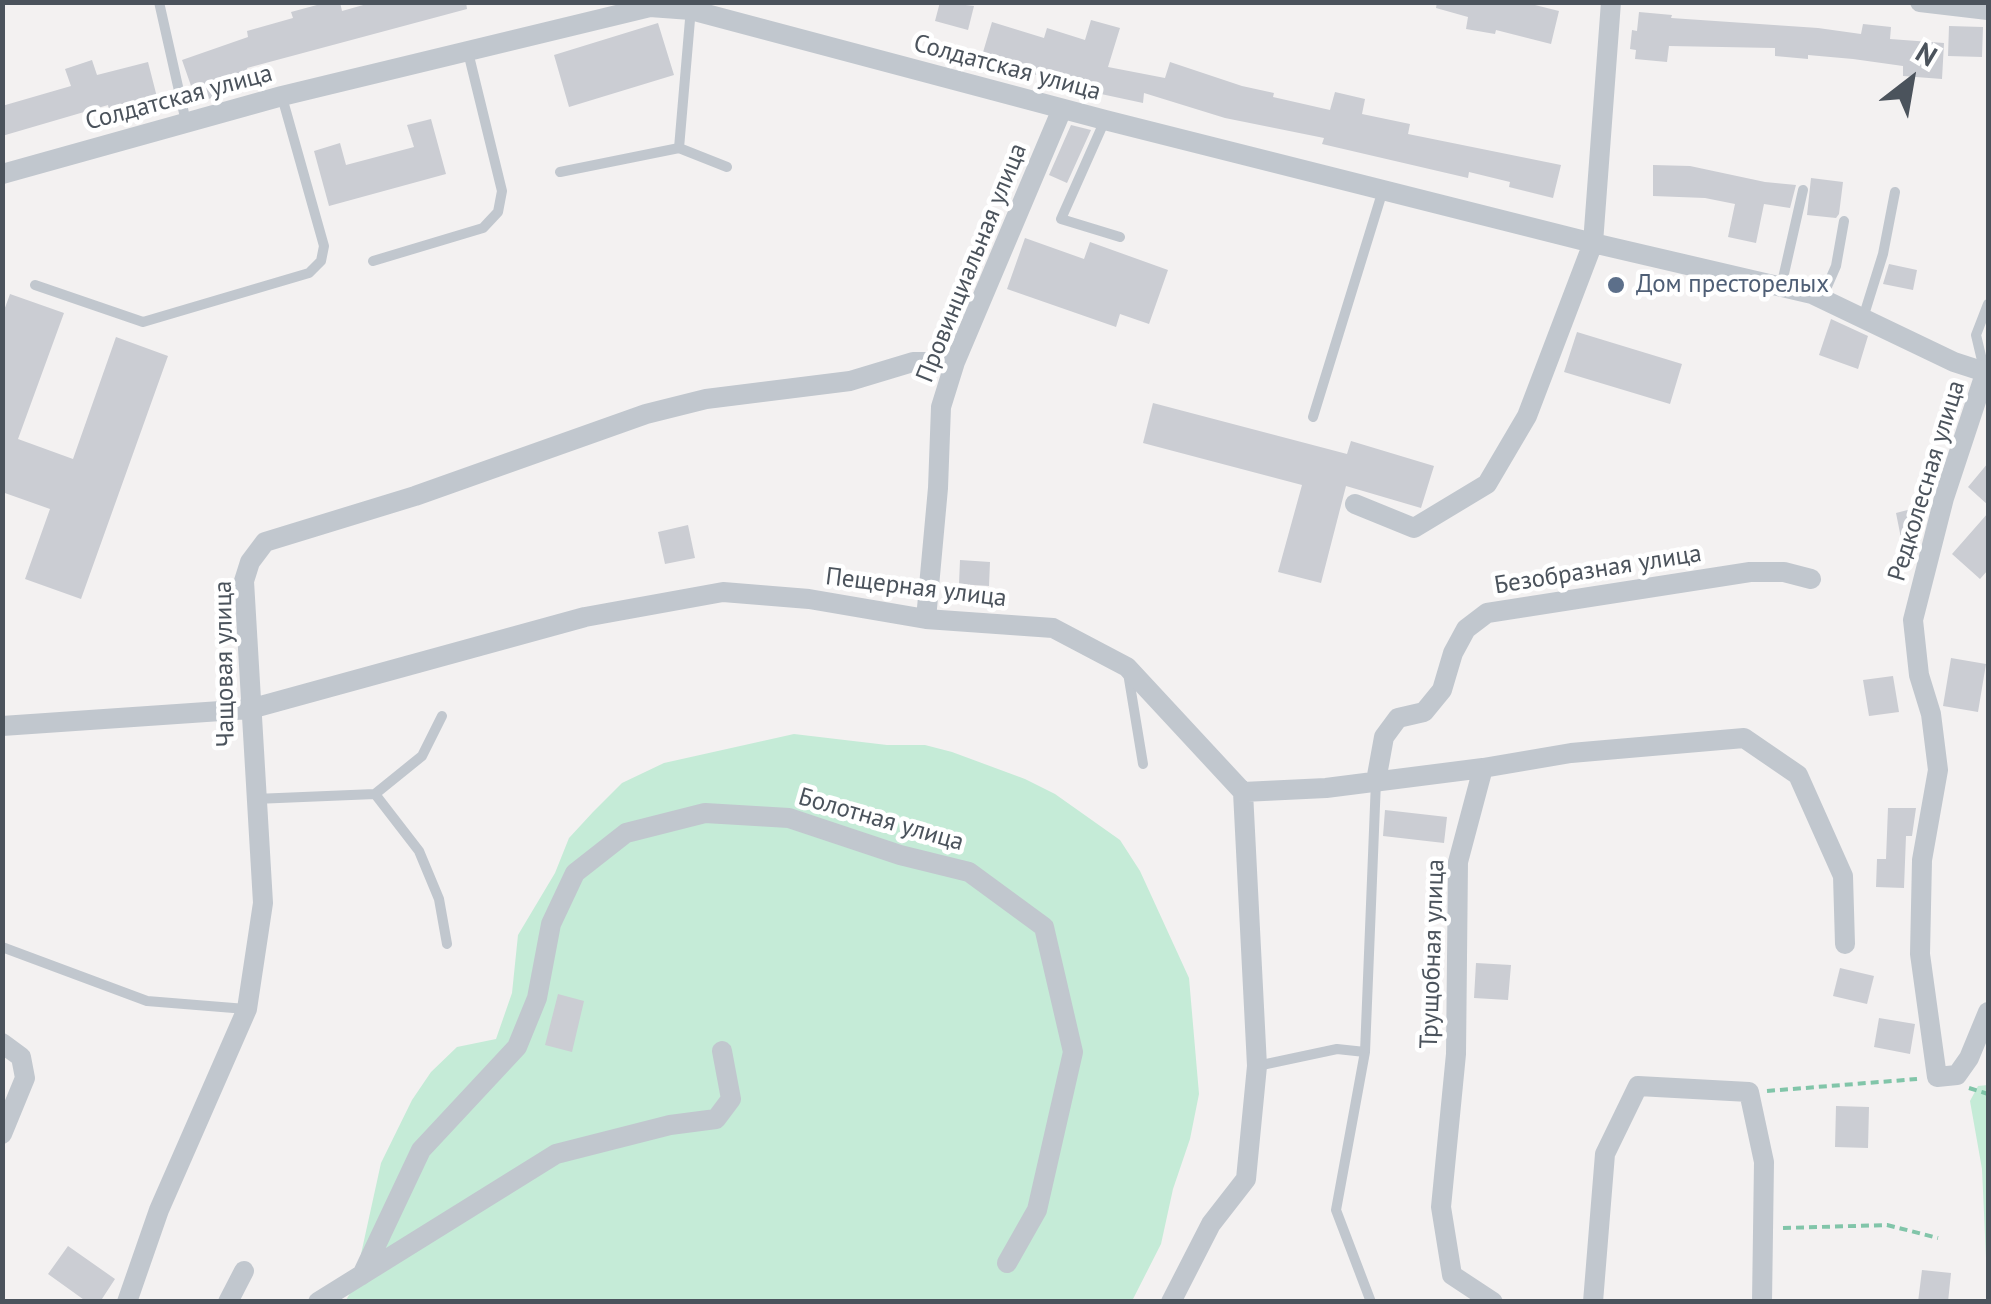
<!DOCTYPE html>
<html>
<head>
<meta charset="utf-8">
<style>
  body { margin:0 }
  #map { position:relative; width:1991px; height:1304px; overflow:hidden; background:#f3f1f1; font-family:"PT Sans",sans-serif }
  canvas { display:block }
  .frame { position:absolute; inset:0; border:5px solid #4b535c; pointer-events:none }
  .north { position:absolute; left:1861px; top:30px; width:100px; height:100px; -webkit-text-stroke:8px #fff; paint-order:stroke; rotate:31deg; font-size:28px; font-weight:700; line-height:40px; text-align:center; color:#4b535c }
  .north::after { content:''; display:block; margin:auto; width:35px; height:45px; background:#4b535c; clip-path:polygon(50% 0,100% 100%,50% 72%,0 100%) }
</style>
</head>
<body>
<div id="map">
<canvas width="1991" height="1304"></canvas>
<div class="frame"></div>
<div class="north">N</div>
</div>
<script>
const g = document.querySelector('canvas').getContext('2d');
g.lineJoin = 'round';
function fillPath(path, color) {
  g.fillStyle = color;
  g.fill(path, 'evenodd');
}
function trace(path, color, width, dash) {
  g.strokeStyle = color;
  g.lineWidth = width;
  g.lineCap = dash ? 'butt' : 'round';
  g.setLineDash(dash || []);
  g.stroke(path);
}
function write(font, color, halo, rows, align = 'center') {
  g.font = font + ' "PT Sans",sans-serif';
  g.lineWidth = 9;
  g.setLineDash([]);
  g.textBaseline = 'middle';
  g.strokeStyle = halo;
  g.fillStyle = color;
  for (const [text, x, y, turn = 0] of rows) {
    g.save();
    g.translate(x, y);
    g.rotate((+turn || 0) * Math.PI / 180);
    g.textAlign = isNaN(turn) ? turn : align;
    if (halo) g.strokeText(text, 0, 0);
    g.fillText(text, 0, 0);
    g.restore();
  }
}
const green = new Path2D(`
  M794,734L887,745H925L952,752L1025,779L1055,794L1120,840L1140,871L1189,978L1199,1094L1190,1139L1173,1189L1161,1244L1132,1301L345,1302L354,1286L381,1163L412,1100L431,1072L457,1047L496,1039L512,993L518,935L555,873L569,838L593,812L622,783L664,763Z
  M1988,1085V1302L1982,1169L1970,1101L1978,1086Z`);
const building = new Path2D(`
  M328,2H340L342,11L374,2H466L467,9L247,68L252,84L197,103L182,60L248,37L247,31L293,18L291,12Z
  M940,2L974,6L968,30L935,21Z
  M1437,2H1523L1559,11L1551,44L1496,30L1495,34L1466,29L1468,17L1436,8Z
  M1639,12L1672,15L1671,18L1818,28L1861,34L1863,24L1891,27L1890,39L1944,43L1942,79L1903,76V66L1853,59L1808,55V59L1775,56V48L1669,46L1667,62L1635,59L1636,50L1630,49L1632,30L1637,31Z
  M1091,20L1120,28L1108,67L1165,78L1170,62L1242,86L1274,93L1273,97L1330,110L1335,92L1365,99L1362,114L1410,124L1408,134L1561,165L1553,198L1509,187L1510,182L1469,172L1468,178L1322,144L1324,138L1225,118L1144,93L1143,103L1101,94L1100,101L1076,95L1078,87L981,59L992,22L1044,38L1047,28L1085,40Z
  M658,23L674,75L569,107L554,55Z
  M1949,26L1983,27L1982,57L1948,56Z
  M92,60L97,75L148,62L159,105L111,120L108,105L2,136V106L71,86L65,69Z
  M431,119L446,174L329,206L314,151L340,143L346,165L414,147L407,125Z
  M1071,125L1091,130L1067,183L1049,175Z
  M1653,165L1690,166L1765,182L1796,185L1790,208L1764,204L1756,243L1728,237L1735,204L1705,198L1653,196Z
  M1811,178L1843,182L1839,214L1836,218L1807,215Z
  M1025,238L1084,259L1090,242L1168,270L1149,324L1120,314L1116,327L1007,289Z
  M1889,264L1917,270L1913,290L1883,284Z
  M10,294L64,313L18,439L73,459L116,337L168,356L81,599L25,579L50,509L2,492V316Z
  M1831,319L1868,336L1858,369L1819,355Z
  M1577,332L1682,364L1670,404L1564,372Z
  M1153,403L1347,454L1351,441L1434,466L1421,508L1346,486L1321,583L1278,572L1302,485L1143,443Z
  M1988,463V505L1968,487Z
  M1919,507L1923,525L1919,539L1902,543L1896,513Z
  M1988,513V570L1980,579L1952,554Z
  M688,525L695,558L665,564L658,532Z
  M960,560L990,562L989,586L959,584Z
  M1951,658L1986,664L1978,712L1943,706Z
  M1893,676L1899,712L1869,716L1863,680Z
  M1888,808H1916L1912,836H1906L1904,888L1876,887L1877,859H1886Z
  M1385,810L1447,817L1444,843L1383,836Z
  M1476,963L1511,965L1508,1000L1474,998Z
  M1840,968L1874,976L1867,1004L1833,996Z
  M558,994L584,1001L572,1052L545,1045Z
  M1879,1018L1915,1024L1910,1054L1874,1047Z
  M1836,1106L1869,1107L1868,1148L1835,1147Z
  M68,1246L115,1279L100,1302H87L48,1274Z
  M1922,1270L1951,1273L1948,1302H1918Z`);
const path = new Path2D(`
  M1969,1088L1988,1094
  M1767,1091L1917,1079
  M1783,1228L1887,1225L1938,1238`);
const lane = new Path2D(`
  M159,2L186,122
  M1105,120L1061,219L1120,237
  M679,148L727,167
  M560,172L679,148L691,8
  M373,261L483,228L498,212L502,191L468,52
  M35,285L143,322L309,273L321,261L324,246L282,97
  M1781,287L1803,190
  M1822,298L1836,266L1844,221
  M1863,318L1883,254L1895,192
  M1985,373L1976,335L1988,304
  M1313,417L1383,190
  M1128,673L1143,764
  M375,794L419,851L439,899L447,944
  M255,799L375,794L422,756L442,716
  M2,947L147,1001L246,1009
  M1365,1052L1336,1210L1371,1302
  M1257,1066L1337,1049L1365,1052L1376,781`);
const street = new Path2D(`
  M1920,2L1988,10
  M2,174L282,96L650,7L691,10L1105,120L1593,243L1812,294L1954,362L1988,373
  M1985,374L1944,498L1913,620L1919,675L1931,714L1938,770L1922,860L1920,954L1937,1077L1957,1075L1969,1058L1988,1012
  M1355,504L1414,528L1487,484L1527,416L1593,243L1611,2
  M926,619L938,488L941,407L955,362L1062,109
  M2,726L250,709L585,617L723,592L809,599L926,619L1053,628L1127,667L1243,792L1257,1066L1246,1179L1211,1224L1171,1302
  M1483,768L1571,753L1744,738L1798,775L1843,876L1845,944
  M1376,781L1384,737L1398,718L1424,712L1442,690L1453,653L1466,629L1487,613L1750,572H1784L1811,579
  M1243,792L1326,788L1483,768L1458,862L1456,1054L1441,1207L1452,1275L1493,1302
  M2,1043L21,1057L25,1078L2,1134
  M362,1275L421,1150L517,1047L537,998L551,924L575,873L626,833L705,813L789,818L900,855L969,872L1044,927L1073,1052L1037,1210L1007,1263
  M127,1302L159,1210L247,1009L263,903L244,581L250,562L265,542L415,496L646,414L706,399L850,381L913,362H955
  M228,1302L244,1271
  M318,1302L556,1154L670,1125L716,1119L731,1099L722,1051
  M1593,1302L1605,1154L1638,1086L1749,1092L1764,1162L1762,1302`);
const markers = [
  [1616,285,10,"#5c6f8a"]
];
const streetNames = [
  ["Солдатская улица",1007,68,15],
  ["Солдатская улица",179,98,-15],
  ["Провинциальная улица",972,263,-68],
  ["Редколесная улица",1927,481,-73],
  ["Безобразная улица",1598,570,-9],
  ["Пещерная улица",916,588,7],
  ["Чащовая улица",225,664,-91],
  ["Болотная улица",881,820,16],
  ["Трущобная улица",1433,954,-88]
];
const serviceNames = [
  ["Дом престорелых",1636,285]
];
fillPath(green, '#c5ebd7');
fillPath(building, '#cbcdd3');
trace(path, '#81c5a9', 4, [8, 5]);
trace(lane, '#c1c7ce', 10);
trace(street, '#c1c7ce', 20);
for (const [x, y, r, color] of markers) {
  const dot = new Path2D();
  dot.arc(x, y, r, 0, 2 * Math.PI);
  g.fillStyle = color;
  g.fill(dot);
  trace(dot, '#fff', 4);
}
write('25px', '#4b535c', '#fff', streetNames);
write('25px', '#4e5e75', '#fff', serviceNames, 'left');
</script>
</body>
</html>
